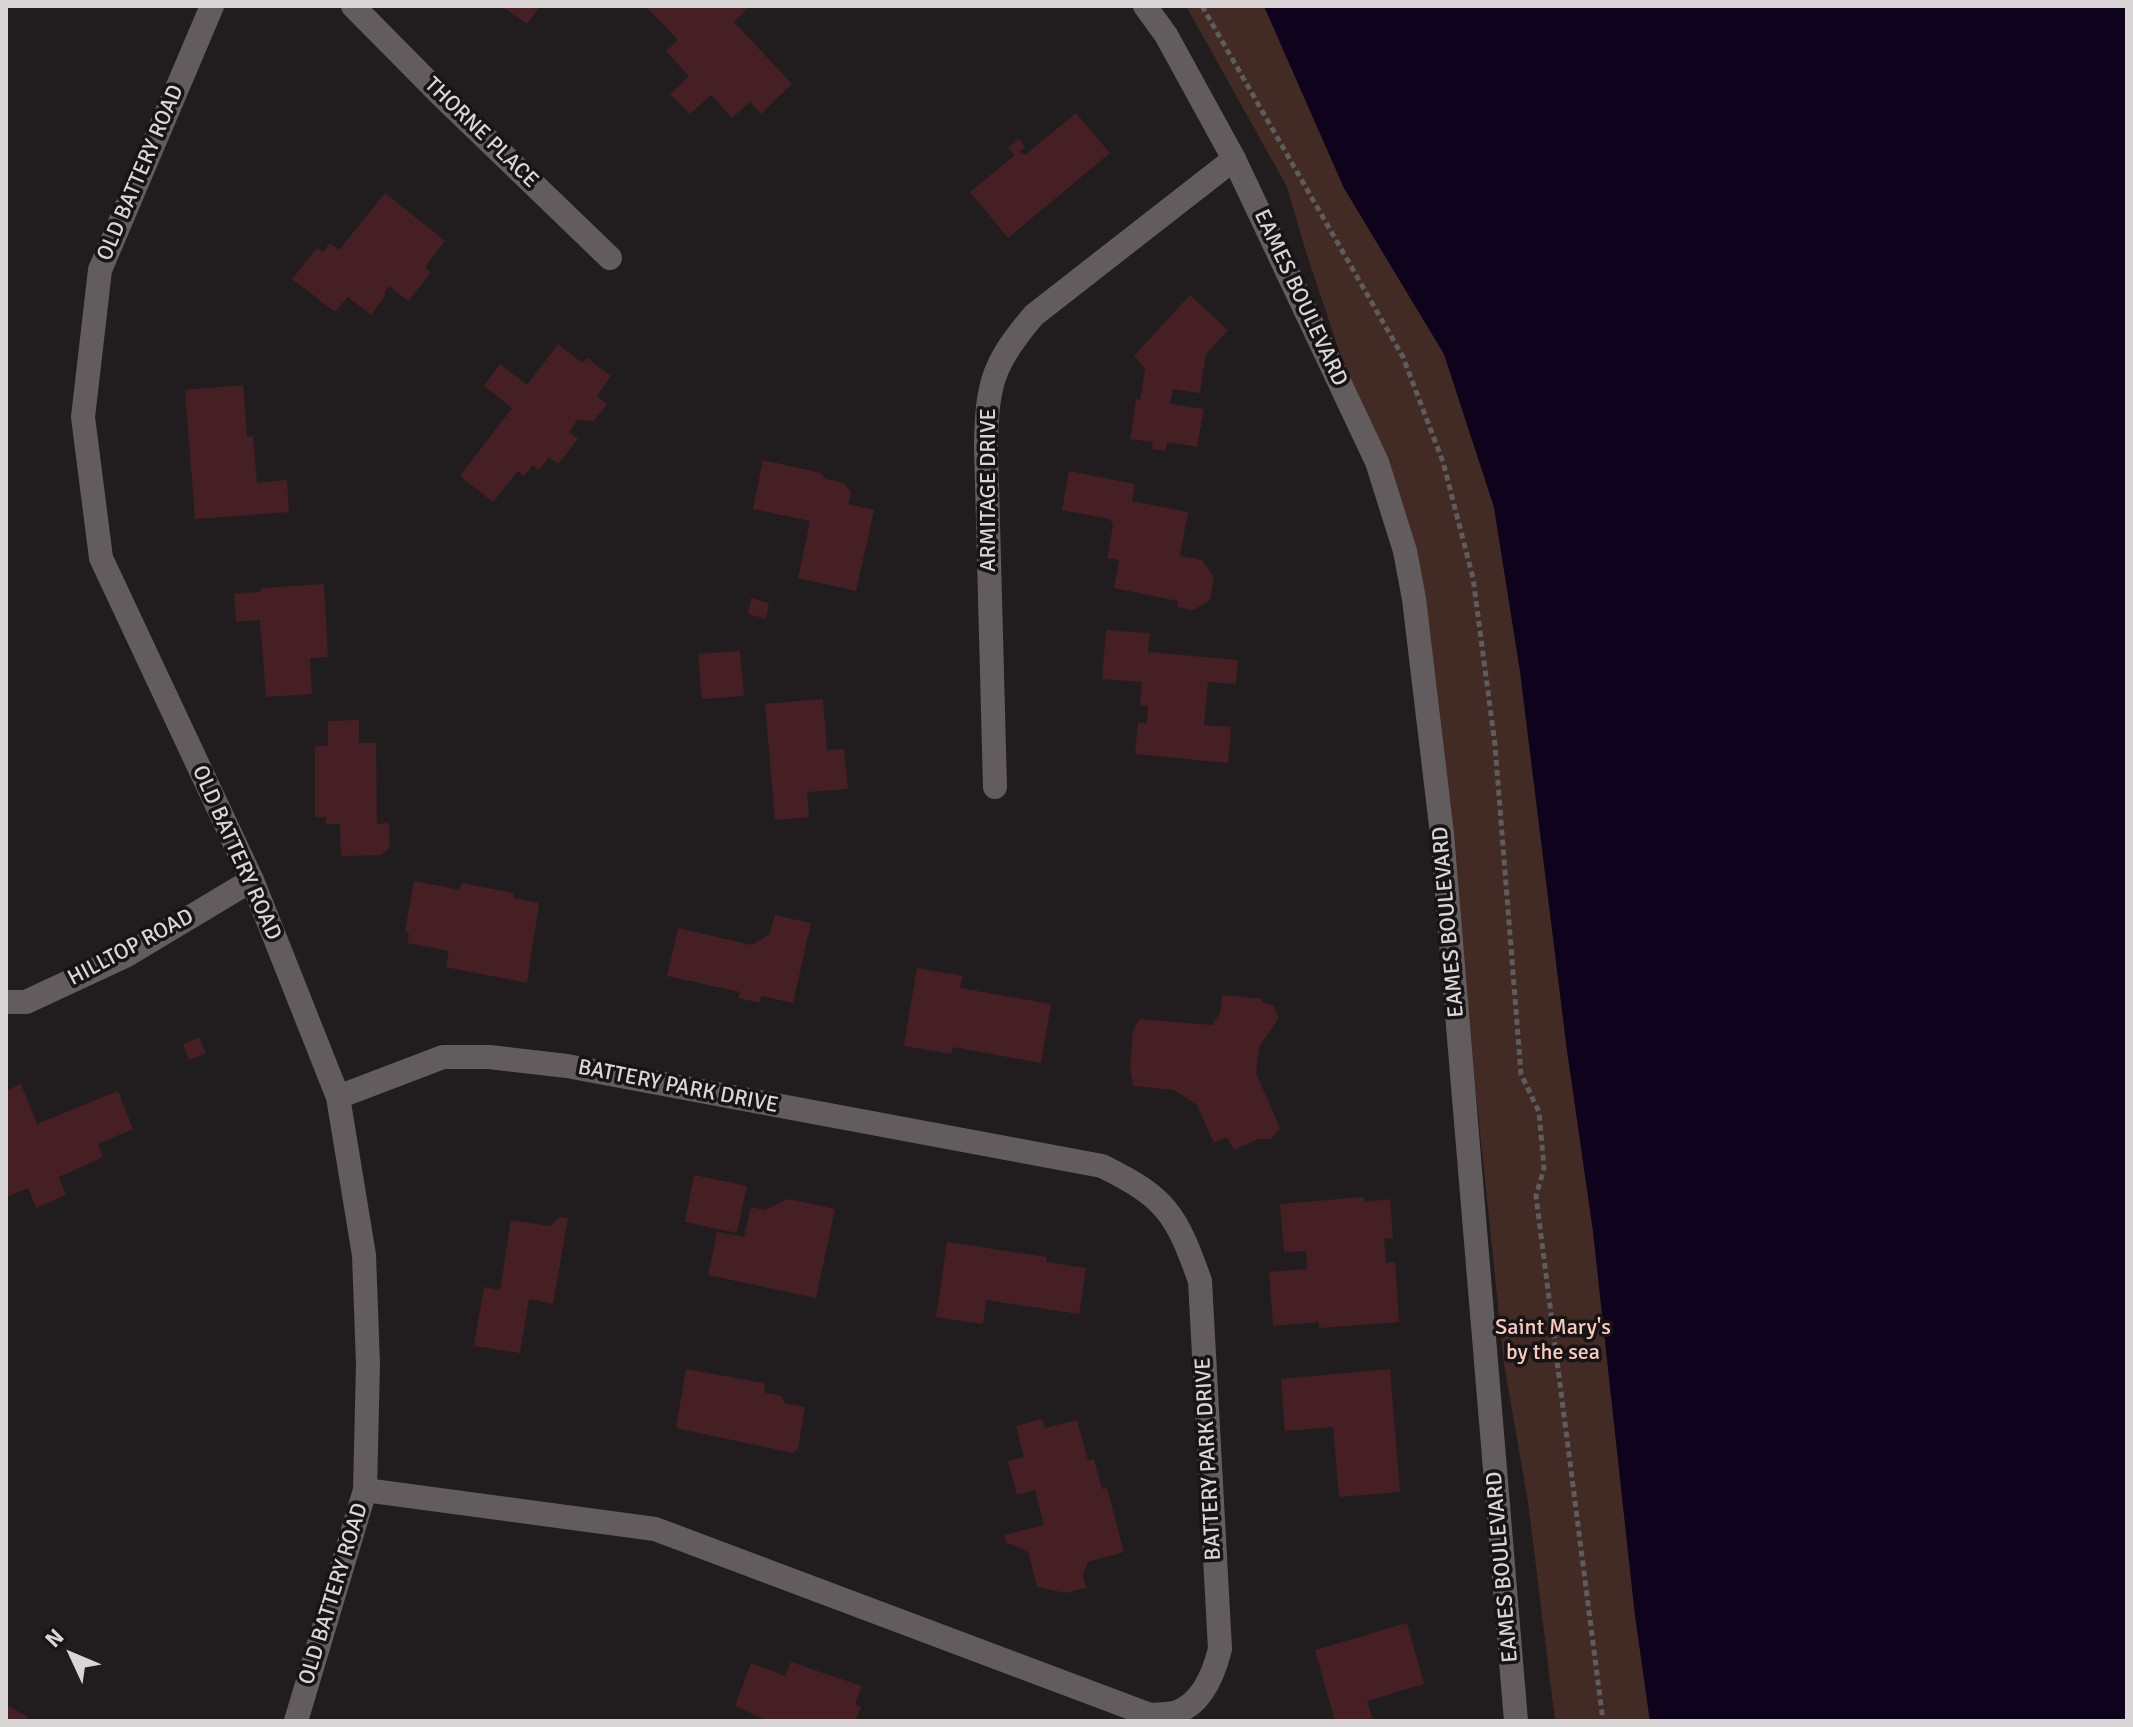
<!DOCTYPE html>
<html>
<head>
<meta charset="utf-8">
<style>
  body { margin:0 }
  #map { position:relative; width:2133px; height:1727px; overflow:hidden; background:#211c1e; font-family:Signika,sans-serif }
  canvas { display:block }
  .frame { position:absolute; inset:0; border:8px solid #dad6d8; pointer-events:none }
  .north { position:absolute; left:32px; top:1615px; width:80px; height:80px; -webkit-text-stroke:6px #181315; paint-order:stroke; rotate:314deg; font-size:22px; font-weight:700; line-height:32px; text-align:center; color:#dad6d8 }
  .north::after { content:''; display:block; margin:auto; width:28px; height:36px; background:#dad6d8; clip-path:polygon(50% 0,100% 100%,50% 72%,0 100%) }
</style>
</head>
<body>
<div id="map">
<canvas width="2133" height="1727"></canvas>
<div class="frame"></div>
<div class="north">N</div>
</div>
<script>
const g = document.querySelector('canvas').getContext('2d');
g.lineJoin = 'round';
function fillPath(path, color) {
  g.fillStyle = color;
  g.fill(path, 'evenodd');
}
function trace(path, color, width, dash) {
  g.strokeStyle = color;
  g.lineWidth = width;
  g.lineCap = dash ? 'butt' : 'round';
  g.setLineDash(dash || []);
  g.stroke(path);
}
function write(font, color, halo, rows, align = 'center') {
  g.font = font + ' Signika,sans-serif';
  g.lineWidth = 7;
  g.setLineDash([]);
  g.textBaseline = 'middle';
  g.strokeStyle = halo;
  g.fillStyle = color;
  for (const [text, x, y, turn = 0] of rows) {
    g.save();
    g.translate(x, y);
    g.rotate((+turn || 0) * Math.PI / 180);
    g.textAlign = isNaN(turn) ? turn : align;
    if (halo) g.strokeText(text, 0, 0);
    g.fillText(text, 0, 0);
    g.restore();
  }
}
const green = new Path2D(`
  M1186,6H1264L1344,188L1444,354L1494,507L1520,671L1567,1050L1593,1231L1635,1615L1650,1721H1555L1528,1502L1504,1364L1449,832L1400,533L1306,252L1287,187Z`);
const water = new Path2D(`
  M1264,6H2127V1721H1650L1635,1615L1593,1231L1567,1050L1520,671L1494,507L1444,354L1344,188Z`);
const building = new Path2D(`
  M501,6H540L527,24Z
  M645,6H750L734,22L792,84L761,114L750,102L732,118L711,95L690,114L670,94L689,76L666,51L678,40Z
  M1076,113L1110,153L1008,238L970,192L1015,155L1008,148L1019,139L1025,147L1019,152L1025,155Z
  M385,193L445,241L425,267L431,273L408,301L389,286L385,291V296L371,315L348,297L335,312L292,279L317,248L323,252L330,243L339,250Z
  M1190,295L1228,330L1206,354L1200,393L1173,389L1170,404L1204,409L1197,447L1167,442L1165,451L1152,449L1153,442L1130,439L1136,399L1140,400L1145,369L1134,356Z
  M558,344L582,363L587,358L611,376L597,396L607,404L594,421L577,420L569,432L578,439L558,464L549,457L539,470L533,465L524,476L518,471L493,502L460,476L512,408L484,386L500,364L527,385Z
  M243,385L247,437L253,436L257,483L287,480L289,512L195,519L185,390Z
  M763,460L821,473L826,479L844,483L851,493L848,504L874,510L856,591L798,578L810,521L753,509Z
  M1069,471L1135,484L1132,501L1188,512L1180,556L1202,560L1214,577L1210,600L1193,610L1177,607L1178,601L1114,588L1119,560L1107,558L1113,525L1110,519L1062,510Z
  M324,584L328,657L310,658L312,694L266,697L260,620L236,622L234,594L259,592L263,588Z
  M751,598L769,603L766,619L748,614Z
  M1106,630L1150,633L1148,652L1238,660L1236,684L1208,682L1204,725L1231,727L1228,763L1135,754L1138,723H1147L1148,706L1140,705L1142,682L1102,679Z
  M740,651L744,696L702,699L698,654Z
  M823,699L827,750L844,749L848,789L807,792L809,817L775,820L765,704Z
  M359,720V743H376L377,824L389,823L390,847L381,855L341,856L340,824H326V817H315V746H328V721Z
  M414,881L460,890L461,883L514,893L513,898L539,903L527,983L446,967L449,951L407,943L409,934L405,931Z
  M775,915L811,923L793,1003L761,996L760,1003L738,998L740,992L667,976L678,928L752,945L770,934Z
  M917,968L963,976L960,988L1051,1004L1041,1063L953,1047L951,1054L904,1046Z
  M1222,995L1263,999L1262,1002L1273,1005L1279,1018L1259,1047L1256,1073L1280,1128L1271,1139H1258L1234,1150L1227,1137L1214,1143L1197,1105L1174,1090L1133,1086L1130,1067L1133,1031L1139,1019L1212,1025L1220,1013Z
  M199,1037L206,1053L189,1060L183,1044Z
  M21,1084L37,1124L118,1091L133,1129L98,1144L103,1157L59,1177L66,1195L36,1208L28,1188L6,1197V1091Z
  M694,1175L747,1186L737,1233L685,1222Z
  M1364,1197L1365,1202L1390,1199L1393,1238L1384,1239L1386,1263L1395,1262L1399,1322L1319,1328V1322L1273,1326L1269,1272L1307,1269L1306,1251L1284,1252L1280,1204Z
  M788,1199L835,1209L816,1298L708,1275L717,1232L744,1237L751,1207L764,1210Z
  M560,1217L568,1218L553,1304L529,1299L520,1353L474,1346L484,1287L500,1290L511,1220L550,1226Z
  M947,1242L1047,1257L1046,1262L1086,1268L1079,1314L986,1300L983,1324L936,1317Z
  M686,1369L764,1383L765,1393L782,1396L784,1403L805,1407L798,1449L793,1453L676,1428Z
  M1390,1369L1400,1492L1339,1497L1333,1427L1285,1431L1281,1379Z
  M1042,1419L1045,1428L1077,1420L1088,1461L1094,1459L1102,1489L1107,1488L1124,1552L1088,1562L1083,1574L1086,1588L1065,1593L1037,1587L1028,1552L1006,1542L1004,1535L1044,1525L1035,1490L1017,1495L1008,1461L1024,1457L1016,1426Z
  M1407,1623L1424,1684L1367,1701L1373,1721H1335L1315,1650Z
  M791,1662L862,1686L855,1704L861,1707L855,1721H768L735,1706L751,1663L785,1676Z
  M6,1705L28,1717L26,1721H6Z`);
const path = new Path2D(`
  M1202,6L1403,357L1443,462L1473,578L1495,745L1521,1074L1539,1112L1544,1168L1536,1196L1603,1721`);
const street = new Path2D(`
  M212,6L100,270L83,417L101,558L252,880L338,1097L364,1255L368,1364L365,1490L296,1721
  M353,6L441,95L610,258
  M995,787L986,446C987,383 993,363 1034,315L1234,159
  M6,1002H26L127,955L252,880
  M338,1097L443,1057H489L567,1066L1102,1166C1167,1198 1176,1214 1200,1281L1220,1649C1214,1673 1203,1703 1177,1712C1169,1715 1158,1714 1150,1715L655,1529L365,1490`);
const secondary = new Path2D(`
  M1145,6L1166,35L1234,159L1377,462L1405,551L1414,599L1442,834L1516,1721`);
const streetNames = [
  ["THORNE PLACE",481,133,44],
  ["OLD BATTERY ROAD",141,173,-67],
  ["EAMES BOULEVARD",1300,298,65],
  ["ARMITAGE DRIVE",989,490,-90],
  ["OLD BATTERY ROAD",236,853,66],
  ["EAMES BOULEVARD",1449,922,-95],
  ["HILLTOP ROAD",131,948,-28],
  ["BATTERY PARK DRIVE",678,1087,11],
  ["BATTERY PARK DRIVE",1209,1459,-93],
  ["EAMES BOULEVARD",1503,1567,-95],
  ["OLD BATTERY ROAD",334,1594,-73]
];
const parkNames = [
  ["Saint Mary's",1553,1328],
  ["by the sea",1553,1353]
];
fillPath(green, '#422a25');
fillPath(water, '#0f021c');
fillPath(building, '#461f25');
trace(path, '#605b5d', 5, [6, 4]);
trace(street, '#635c5f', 24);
trace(secondary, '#635c5f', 24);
write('22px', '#dad6d8', '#181315', streetNames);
write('22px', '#faccc1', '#181315', parkNames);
</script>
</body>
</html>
